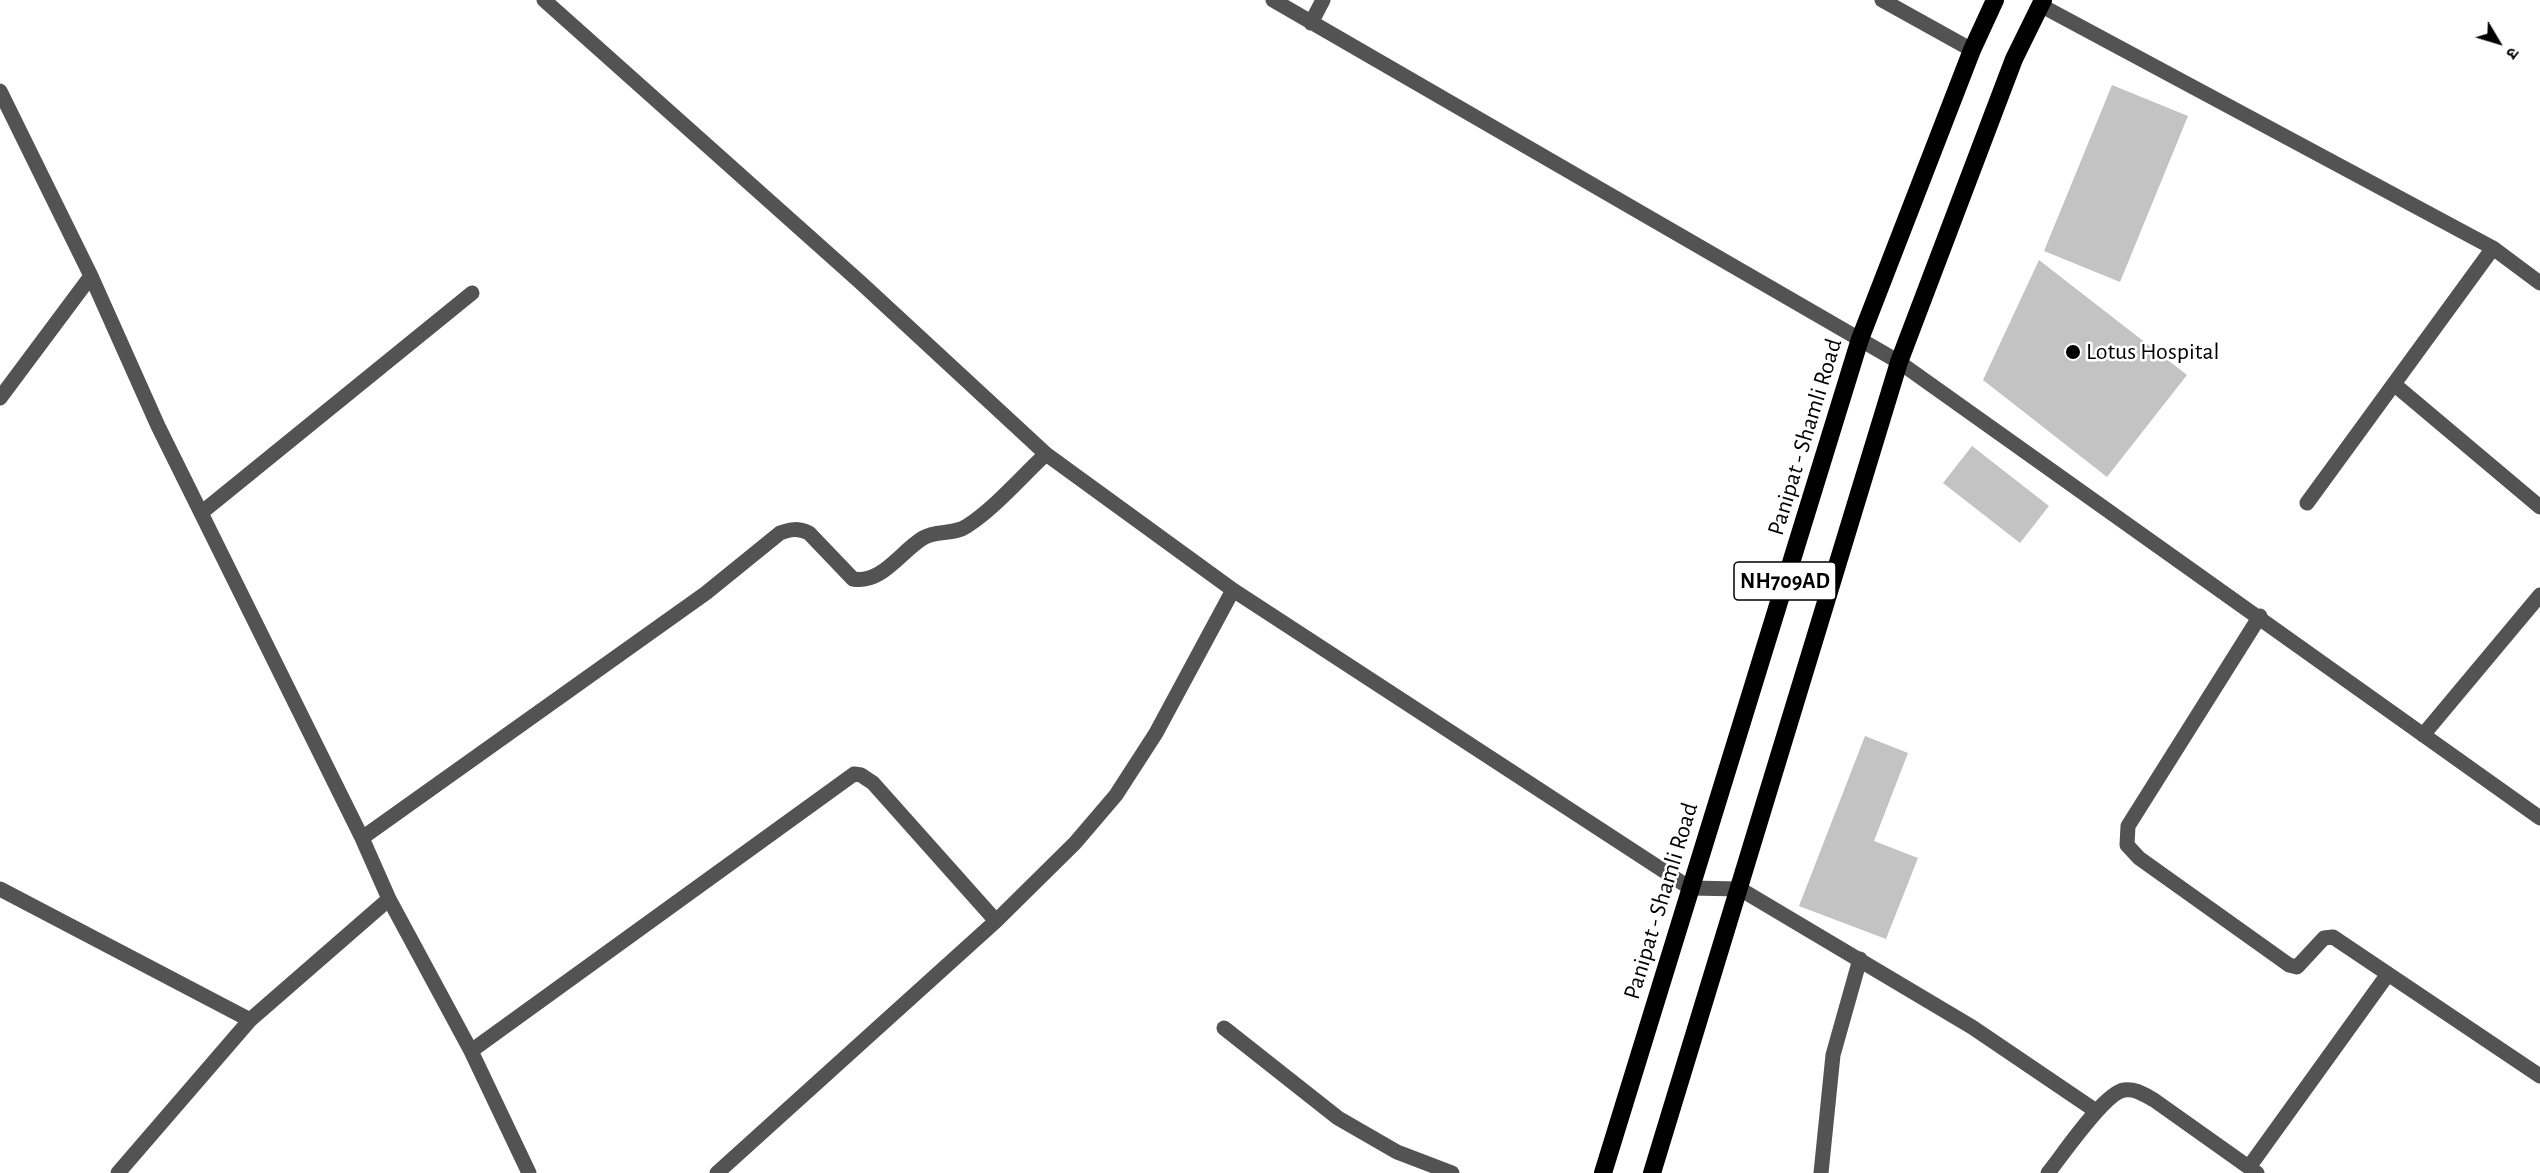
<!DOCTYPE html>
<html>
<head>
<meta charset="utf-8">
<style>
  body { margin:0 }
  #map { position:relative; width:2540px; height:1173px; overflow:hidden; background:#fff; font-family:"Alegreya Sans","Noto Sans Devanagari",sans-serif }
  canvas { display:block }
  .north { position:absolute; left:2468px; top:12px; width:60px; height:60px; -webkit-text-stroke:4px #fff; paint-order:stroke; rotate:128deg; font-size:16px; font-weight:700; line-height:24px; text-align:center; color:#000 }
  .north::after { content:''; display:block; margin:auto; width:21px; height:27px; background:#000; clip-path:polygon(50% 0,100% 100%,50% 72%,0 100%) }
</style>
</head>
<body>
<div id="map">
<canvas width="2540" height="1173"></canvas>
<div class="north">उ</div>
</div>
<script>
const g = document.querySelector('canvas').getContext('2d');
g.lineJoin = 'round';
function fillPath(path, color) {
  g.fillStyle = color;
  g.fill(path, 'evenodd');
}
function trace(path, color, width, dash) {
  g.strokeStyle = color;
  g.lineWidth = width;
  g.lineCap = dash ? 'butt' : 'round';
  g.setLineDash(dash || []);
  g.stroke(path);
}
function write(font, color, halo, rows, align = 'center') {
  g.font = font + ' "Alegreya Sans",sans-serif';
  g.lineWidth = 5;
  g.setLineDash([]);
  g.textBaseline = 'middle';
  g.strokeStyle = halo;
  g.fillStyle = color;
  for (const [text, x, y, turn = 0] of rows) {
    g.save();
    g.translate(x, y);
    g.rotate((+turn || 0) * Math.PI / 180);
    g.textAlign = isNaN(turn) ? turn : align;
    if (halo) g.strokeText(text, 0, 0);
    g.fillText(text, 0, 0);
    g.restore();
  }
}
const building = new Path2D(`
  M2112,85L2188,116L2120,282L2044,251Z
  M2039,260L2187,375L2107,477L1983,380Z
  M1972,446L2049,506L2020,543L1943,483Z
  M1865,736L1908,753L1874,841L1918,858L1886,939L1799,906Z`);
const minor = new Path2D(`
  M544,0L860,282L1046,454L1233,590L1690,888L1740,889L1972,1027L2096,1111
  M1273,0L1899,362L2540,818
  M1882,0L1972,50
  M2040,5L2493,248L2540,283
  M1311,23L1323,0
  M0,91L91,276L158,426L362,838L389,899L471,1051L529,1173
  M2395,385L2540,507
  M0,398L91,276
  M2307,503L2493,248
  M201,513L472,293
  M2260,616L2128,826L2127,845L2139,858L2289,965L2297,967L2324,938L2333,937L2540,1076
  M2423,735L2540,595
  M362,838L706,593L780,533C791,529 798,528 809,533L853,579C882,584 900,552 923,538C936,530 954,535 967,526C996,507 1021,477 1046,454
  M0,889L250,1020
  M1224,1028L1338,1118L1397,1152L1452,1173
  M471,1051L854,774L861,775L873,783L996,921
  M2249,1167L2388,974
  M118,1173L250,1020L389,899
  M717,1173L996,921L1075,843L1116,795L1156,733L1233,590
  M1821,1173L1833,1055L1860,959
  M2048,1173C2062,1156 2104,1093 2124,1090C2135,1088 2145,1095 2154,1100L2257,1173`);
const highway = new Path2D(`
  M1603,1173L1860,339L1972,50L1995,0
  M1652,1173L1899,362L2014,59L2043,0`);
const markers = [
  [2073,352,8,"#000"]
];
const shields = [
  [1785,581,102]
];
const shieldNames = [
  ["NH709AD",1785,581]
];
const poiNames = [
  ["Lotus Hospital",2086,352]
];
const streetNames = [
  ["Panipat - Shamli Road",1805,437,-73],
  ["Panipat - Shamli Road",1661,901,-73]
];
fillPath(building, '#c3c3c3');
trace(minor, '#535353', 15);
trace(highway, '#000', 18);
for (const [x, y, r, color] of markers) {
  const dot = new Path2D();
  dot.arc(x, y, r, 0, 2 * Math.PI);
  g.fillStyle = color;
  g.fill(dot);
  trace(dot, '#fff', 2);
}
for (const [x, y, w] of shields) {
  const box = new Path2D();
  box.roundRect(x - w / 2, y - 19, w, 38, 4.5);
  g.fillStyle = '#fff';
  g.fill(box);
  trace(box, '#000', 1.5);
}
write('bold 22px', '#000', null, shieldNames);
write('24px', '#000', '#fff', poiNames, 'left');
write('24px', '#000', '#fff', streetNames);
</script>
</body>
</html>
